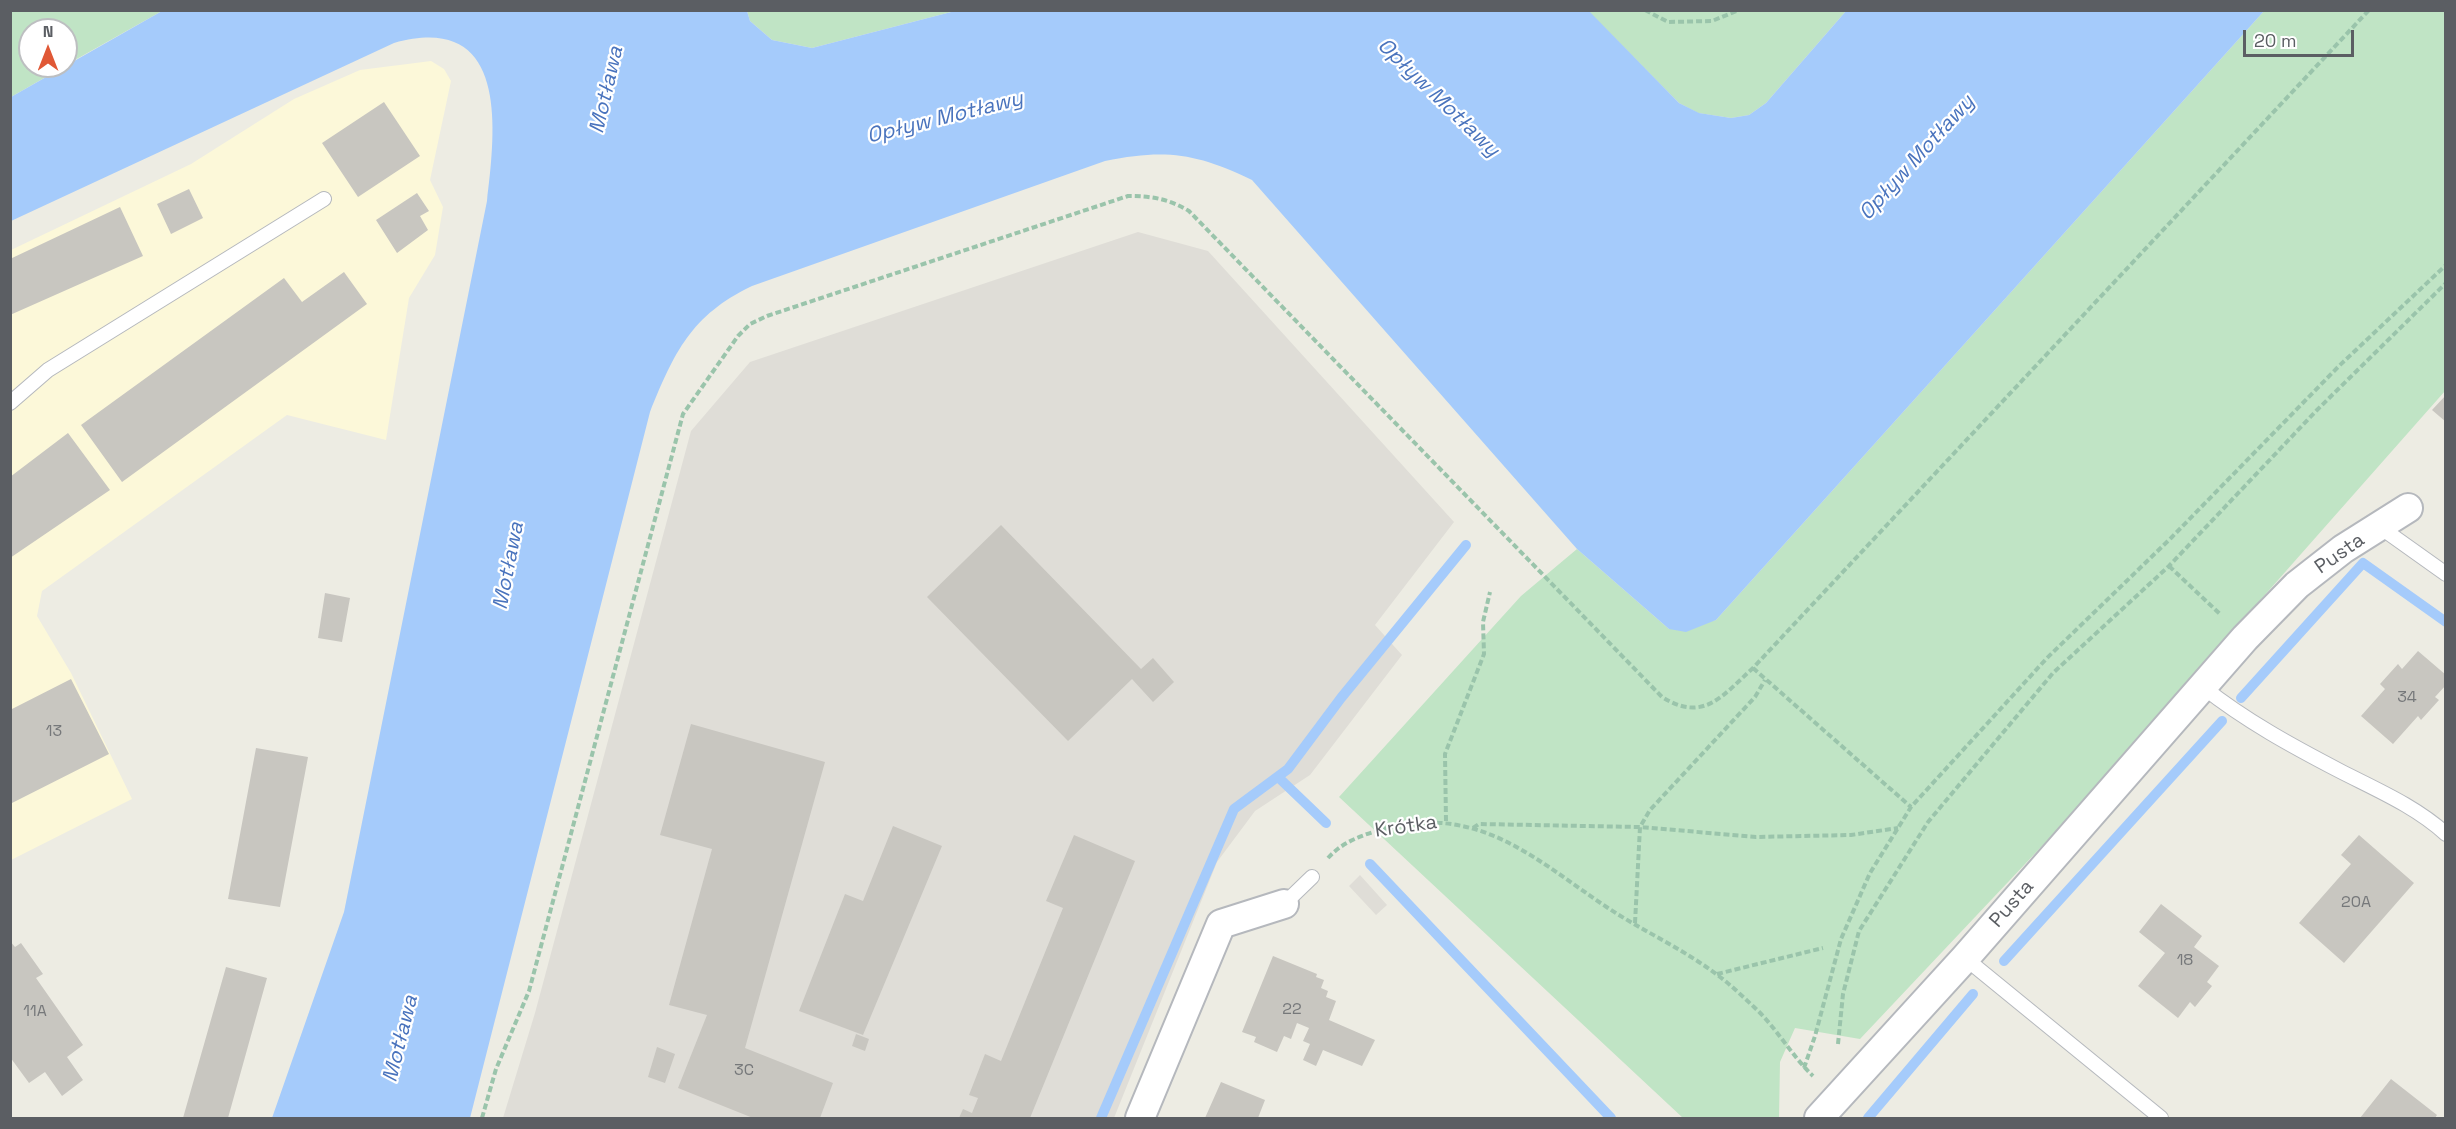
<!DOCTYPE html>
<html>
<head>
<meta charset="utf-8">
<style>
  body { margin:0 }
  #map { position:relative; width:2456px; height:1129px; overflow:hidden; background:#edece3; font-family:"Space Grotesk",sans-serif }
  canvas { display:block }
  .frame { position:absolute; inset:0; border:12px solid #5b5e63; pointer-events:none }
  .north { position:absolute; left:18px; top:18px; width:60px; height:60px; box-sizing:border-box; background:#fff; border:2px solid #bdbfc1; border-radius:50%; rotate:0deg; font-size:16px; font-weight:700; line-height:24px; text-align:center; color:#5b5e63 }
  .north::after { content:''; display:block; margin:auto; width:21px; height:27px; background:#e05836; clip-path:polygon(50% 0,100% 100%,50% 72%,0 100%) }
  .scale { position:absolute; left:2243px; top:30px; width:111px; height:27px; box-sizing:border-box; border:3px solid #5b5e63; border-top:0; padding-left:8px; font-size:18px; line-height:21px; white-space:nowrap; color:#5b5e63; -webkit-text-stroke:4px #fff; paint-order:stroke }
</style>
</head>
<body>
<div id="map">
<canvas width="2456" height="1129"></canvas>
<div class="frame"></div>
<div class="north">N</div>
<div class="scale">20 m</div>
</div>
<script>
const g = document.querySelector('canvas').getContext('2d');
g.lineJoin = 'round';
function fillPath(path, color) {
  g.fillStyle = color;
  g.fill(path, 'evenodd');
}
function trace(path, color, width, dash) {
  g.strokeStyle = color;
  g.lineWidth = width;
  g.lineCap = dash ? 'butt' : 'round';
  g.setLineDash(dash || []);
  g.stroke(path);
}
function write(font, color, halo, rows, align = 'center') {
  g.font = font + ' "Space Grotesk",sans-serif';
  g.lineWidth = 4.5;
  g.setLineDash([]);
  g.textBaseline = 'middle';
  g.strokeStyle = halo;
  g.fillStyle = color;
  for (const [text, x, y, turn = 0] of rows) {
    g.save();
    g.translate(x, y);
    g.rotate((+turn || 0) * Math.PI / 180);
    g.textAlign = isNaN(turn) ? turn : align;
    if (halo) g.strokeText(text, 0, 0);
    g.fillText(text, 0, 0);
    g.restore();
  }
}
const commercial = new Path2D(`
  M431,61L444,69L451,81L430,180L443,207L435,255L409,298L386,440L287,415L42,591L37,616L71,673L132,799L11,860V250L191,164L294,99L360,70Z`);
const industrial = new Path2D(`
  M1138,232L1208,251L1454,522L1375,625L1402,655L1310,775L1255,811L1217,862L1114,1118H503L535,1013L691,431L750,362Z
  M1360,875L1387,905L1376,915L1349,886Z`);
const green = new Path2D(`
  M11,11H162L66,65V30H30V66H65L11,97Z
  M747,11H955L812,48L772,40L750,21Z
  M1588,11H1846L1766,103L1749,115L1731,118L1698,113L1679,103Z
  M2264,11H2445V391L2059,828L1860,1039L1795,1028L1780,1062L1779,1118H1683L1339,797L1521,596L1577,549L1669,629L1716,620Z`);
const water = new Path2D(`
  M1588,10L1679,103L1699,113L1731,118L1749,115L1766,103L1846,11H2264L1716,620L1686,632L1669,629L1577,549L1252,180C1196,153 1165,149 1105,161L752,286C691,315 674,353 650,412L470,1118H272L344,912L487,201C496,128 509,11 394,43L11,221V97L162,11H747L750,21L772,40L812,48L955,11Z`);
const stream = new Path2D(`
  M2241,698L2363,563L2446,622
  M1278,777L1326,823
  M1370,864L1611,1118
  M2004,961L2222,721
  M1101,1118L1234,809L1288,769L1341,698L1466,545
  M1868,1118L1973,994`);
const building = new Path2D(`
  M384,102L420,156L358,197L322,143Z
  M189,189L203,218L171,234L157,204Z
  M417,193L429,211L420,216L428,230L397,253L376,220Z
  M120,207L143,256L10,315V259Z
  M344,272L367,304L122,482L81,425L284,278L302,302Z
  M2446,395V422L2432,410Z
  M68,433L110,490L10,558V477Z
  M1001,525L1141,669L1153,658L1174,682L1153,702L1132,679L1068,741L927,597Z
  M325,593L350,598L342,642L318,638Z
  M2418,651L2446,675V685L2435,697L2439,700L2421,720L2418,716L2393,744L2361,716L2385,689L2380,684L2398,664L2402,669Z
  M71,679L109,754L10,804V710Z
  M691,724L825,762L745,1048L833,1083L820,1118H753L678,1088L707,1015L669,1005L712,849L660,835Z
  M256,748L308,757L280,907L228,899Z
  M893,826L942,846L863,1035L799,1011L845,894L863,901Z
  M1074,835L1135,861L1030,1118H959L963,1109L972,1113L978,1098L969,1095L985,1054L1001,1061L1063,908L1046,901Z
  M2359,835L2414,883L2344,963L2299,923L2351,864L2341,855Z
  M2161,904L2202,936L2194,947L2219,966L2207,982L2212,986L2195,1007L2190,1002L2178,1018L2138,986L2165,953L2139,932Z
  M10,941L15,947L21,943L43,974L36,978L83,1045L67,1057L83,1080L62,1096L45,1072L29,1083L10,1057Z
  M1273,956L1317,974L1316,977L1324,980L1321,988L1328,991L1326,997L1336,1001L1329,1020L1375,1040L1362,1066L1323,1050L1316,1066L1303,1060L1310,1044L1303,1041L1309,1028L1297,1023L1291,1039L1284,1036L1277,1052L1254,1042L1256,1037L1242,1032Z
  M226,967L267,978L228,1118H183Z
  M856,1034L869,1039L865,1051L852,1046Z
  M657,1047L675,1054L665,1083L648,1077Z
  M2391,1079L2437,1115L2435,1118H2360Z
  M1221,1082L1265,1100L1258,1118H1205Z`);
const path = new Path2D(`
  M1645,10L1668,22L1712,21L1739,10
  M2169,566L2221,615
  M1753,668L1911,807
  M1446,821L1445,754L1484,654L1483,622L1490,592
  M1473,828L1479,824L1640,827L1756,837L1851,835L1898,828
  M1328,858C1343,841 1365,834 1387,828C1481,805 1536,860 1608,908C1643,931 1683,949 1716,974C1730,984 1742,996 1754,1007C1776,1027 1791,1055 1813,1076
  M1635,923L1640,827L1650,810L1755,697L1765,680
  M1717,974L1823,948
  M1838,1044L1843,994L1859,931L1928,822L2053,673L2169,566L2317,410L2446,283
  M1804,1068L1815,1036L1841,939L1870,873L1911,807L2047,658L2171,538L2339,366L2446,265
  M482,1118L496,1069L529,991L683,414L738,336L750,324L767,316L1128,196C1152,196 1169,199 1189,211L1662,697C1704,723 1722,696 1753,668L2369,10`);
const lane = new Path2D(`
  M10,403L48,370L324,199
  M2380,527L2446,574
  M2203,687C2246,721 2292,746 2340,771C2377,790 2415,806 2446,834
  M1284,904L1312,877
  M1965,958L2161,1118`);
const street = new Path2D(`
  M1140,1118L1221,924L1284,904
  M1819,1118L1965,958L2245,638L2297,585L2343,549L2408,508`);
const numberNames = [
  ["34",2407,698],
  ["13",54,732],
  ["20A",2356,903],
  ["18",2185,961],
  ["22",1292,1010],
  ["11A",35,1012],
  ["3C",744,1071]
];
const streetNames = [
  ["Pusta",2340,554,-35],
  ["Krótka",1406,827,-8],
  ["Pusta",2012,904,-49]
];
const waterNames = [
  ["Motława",607,90,-77],
  ["Opływ Motławy",1438,98,44],
  ["Opływ Motławy",945,118,-14],
  ["Opływ Motławy",1917,158,-48],
  ["Motława",509,566,-79],
  ["Motława",401,1039,-76]
];
fillPath(commercial, '#fcf8d9');
fillPath(industrial, '#dfddd7');
fillPath(green, '#c0e4c5');
fillPath(water, '#a5cbfb');
trace(stream, '#a5cbfb', 10);
fillPath(building, '#c8c6c0');
trace(lane, '#b5b8bd', 16);
trace(street, '#b5b8bd', 32);
trace(path, '#9ac4ab', 4, [6, 3]);
trace(lane, '#fff', 14);
trace(street, '#fff', 28);
write('16px', '#76787a', null, numberNames);
write('20px', '#5b5e63', '#fff', streetNames);
write('italic 21px', '#4973bd', '#fff', waterNames);
</script>
</body>
</html>
